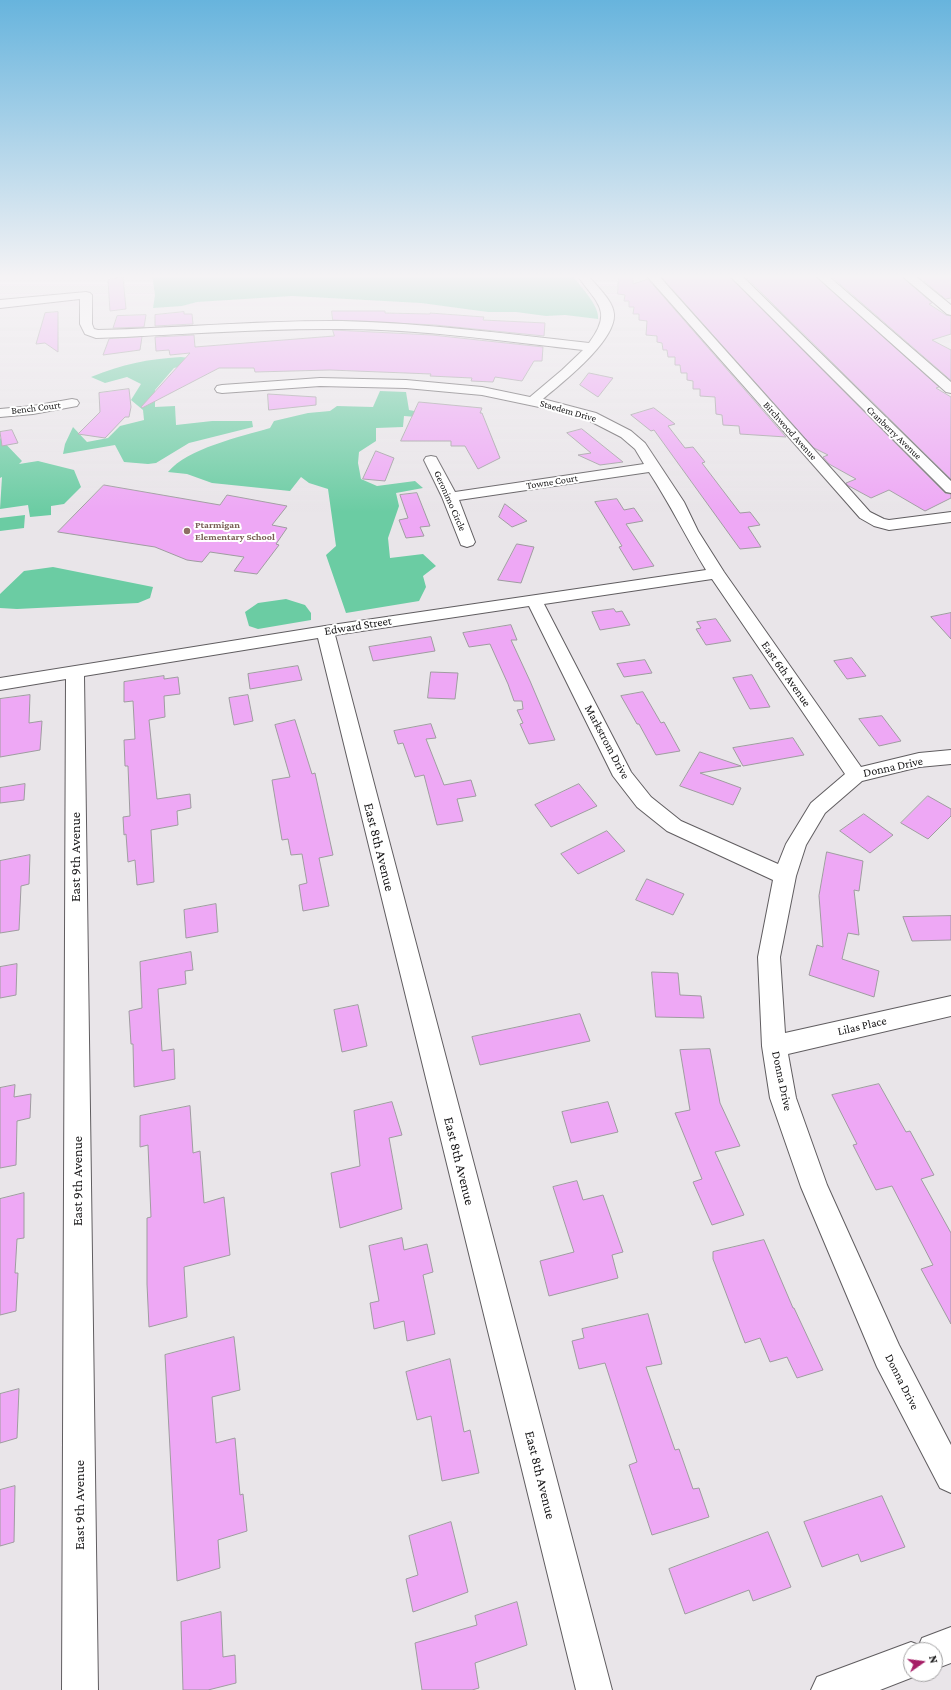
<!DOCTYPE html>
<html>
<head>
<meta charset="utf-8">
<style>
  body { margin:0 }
  #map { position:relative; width:951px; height:1690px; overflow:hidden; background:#e9e5e9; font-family:"Crimson Pro",serif }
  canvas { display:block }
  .north { position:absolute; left:903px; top:1642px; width:40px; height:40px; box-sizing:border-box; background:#fff; border:1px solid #a2a1a2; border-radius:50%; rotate:76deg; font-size:11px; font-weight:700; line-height:16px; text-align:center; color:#161516 }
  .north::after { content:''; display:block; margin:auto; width:14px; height:18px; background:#a61e66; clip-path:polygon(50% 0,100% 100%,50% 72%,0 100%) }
</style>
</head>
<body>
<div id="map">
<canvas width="951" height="1690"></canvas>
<div class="north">N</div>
</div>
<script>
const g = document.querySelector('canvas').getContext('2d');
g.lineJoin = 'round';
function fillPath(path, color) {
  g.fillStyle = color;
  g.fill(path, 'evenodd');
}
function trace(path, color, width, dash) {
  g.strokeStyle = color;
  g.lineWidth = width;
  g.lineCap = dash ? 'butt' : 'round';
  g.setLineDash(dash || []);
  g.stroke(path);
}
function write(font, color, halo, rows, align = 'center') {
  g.font = font + ' "Crimson Pro",serif';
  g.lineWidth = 4;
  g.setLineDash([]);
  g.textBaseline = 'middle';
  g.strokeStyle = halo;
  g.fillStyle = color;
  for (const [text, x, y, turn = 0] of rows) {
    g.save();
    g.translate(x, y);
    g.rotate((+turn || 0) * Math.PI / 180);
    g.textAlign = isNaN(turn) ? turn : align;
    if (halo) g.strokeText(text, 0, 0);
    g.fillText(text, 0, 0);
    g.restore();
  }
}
const green = new Path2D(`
  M152,275H572C580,286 600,306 598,319L565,315L546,316L516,312H488L421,303L292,296L197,302L182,306L153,308L155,295Z
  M181,357L198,359L196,363L174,368L155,390V407L175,406L176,425L212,421H252L253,427L189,443L156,463L148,464L124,462L115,445L63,454L65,444L73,427L87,442L108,438L120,426L144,420L143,410L131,400L141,384L127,377L105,383L91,377C123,364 147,359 181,357Z
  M380,391L406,392L409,410L435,415L442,419L404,416L403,427L376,428V441L359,452L358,463L361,479L377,486L415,481L423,488L396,493L399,506L388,538L390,558L423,554L436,566L423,576L426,587L419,601L346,613L326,555L336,546L328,489L309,483L301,477L290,491L212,483L187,474L168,472C188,448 240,437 270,428L274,421L308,413L330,411L337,406L373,407Z
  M0,438L22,461L19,464L38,461L74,470L81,487L64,504L51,506V515L30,517L28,505L0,509L2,477L0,478Z
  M25,515L24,528L0,531V518Z
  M53,567L153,587L150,598L138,603L17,609L0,608V594L24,571Z
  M286,599L305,605L311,613V620L258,629L249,626L245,612L258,603Z`);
const building = new Path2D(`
  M619,275H633V284L648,279L786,437L740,434L739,426L723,425L722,415L716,414L715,397L700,396V389H693V381L687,380V373H681L680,365H675V357H668L667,350H663L662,343L657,342V336L646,335L647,321L639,320V314H633L634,307H629V301H624L625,295L618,294Z
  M660,275H728L945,493L951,494V498L925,511L889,490L871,498L847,485L846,483L856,479L829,464L823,457L828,455L814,448Z
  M744,275H814L939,387L936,388L951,397V479Z
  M830,275H900L932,303L929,304L946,315L951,316V334L932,340L951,350V380Z
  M917,275H950L951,279V298L946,299Z
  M123,277L126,309L110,311L108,280Z
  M332,311H385V313L430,314V313L484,317L483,320L545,323L544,336L435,325L333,320Z
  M58,312V352L45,343L36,344L45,313Z
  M184,312V314H192L193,324L155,326V315Z
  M146,315L144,327L113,328L117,316Z
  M333,330L432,335L543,347L542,361H534L522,381L495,377L493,382L471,381L472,378L430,376L431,374L330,370L255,372L254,368H219L142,408L141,407L190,353L170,355L169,350L156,351L155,337L194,335L195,347L334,336Z
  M142,337L140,350L103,355L109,339Z
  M589,373L613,378L598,397L580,385Z
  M129,389L131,407L129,417H125L105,438L78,434L100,412L99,393Z
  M268,394L316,397V405L269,410Z
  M419,402L482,408L480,413H482L500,458L478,469L465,446H451V441H401Z
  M654,408L675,424L668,426L685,448L693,447L705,462L702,463L740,513L750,512L760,525L748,527L761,547L740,549L654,430L651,431L631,415Z
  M582,429L623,462L600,465L578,455L591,453L567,433Z
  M12,430L18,443L2,446L0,432Z
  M376,451L394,458L385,481L363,479Z
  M104,485L220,505L227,495L287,506L272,525L287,528L276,544L279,545L257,574L234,571L244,557L210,552L202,562L194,561L187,560L155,547L58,532Z
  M417,493L430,526L420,527L424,536L406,538L399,520L408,518L400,495Z
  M617,499L624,510L634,508L643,521L626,524L654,566L633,570L619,547L622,546L595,502Z
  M505,504L527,521L512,527L499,517Z
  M517,544L534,547L521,583L498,580Z
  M614,609L616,612L622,611L630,625L600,630L592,612Z
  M951,613V639L931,617Z
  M716,619L731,641L706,645L696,629L701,628L697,622Z
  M511,625L517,640H511L530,681L555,740L529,744L520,724L523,723L517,710L523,709L522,701H514L508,684L490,644L469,647L463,633Z
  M431,637L435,651L373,661L369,647Z
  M852,658L866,676L847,679L834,661Z
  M645,660L652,673L624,677L617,664Z
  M298,666L302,680L250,689L248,674Z
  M431,672L458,673L455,699L428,698Z
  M752,675L770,707L750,709L733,678Z
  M164,676V679L178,677L180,694L164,696L165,717L149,720L157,799L190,794L191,808L177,811L178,825L151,830L154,882L137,885L135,860L128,862L126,834L124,835L123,817L130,816L128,766H125L124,740L135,739L133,701L124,702V682Z
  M643,692L661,723L664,722L680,751L656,755L639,724H637L621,696Z
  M30,695L29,723L42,721L40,750L0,757V699Z
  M248,695L253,721L234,725L229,698Z
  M882,716L901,741L879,746L859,719Z
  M295,720L312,774L315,773L333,855L319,858L329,906L303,911L299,885L307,883L302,854L291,855L288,839L282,840L272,780L290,777L275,725Z
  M431,724L436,738L426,739L444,785L471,780L476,796L457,799L463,821L437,825L424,775L415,777L403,743L398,744L394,731Z
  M793,738L804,755L743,766L733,748Z
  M700,752L741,766L700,773L741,788L733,805L680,786Z
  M25,784L24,800L0,803V788Z
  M579,784L597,806L551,827L535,805Z
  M928,796L951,809V816L928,839L901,823Z
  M864,814L893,835L870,853L840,831Z
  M607,831L625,851L578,874L561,854Z
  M827,852L863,861L859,891L854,890L859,935L848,933L842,959L879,971L874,997L809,975L817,945L823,947L819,896Z
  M30,855L29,884L21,886L19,930L0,933V861Z
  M647,879L684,894L673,915L636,900Z
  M216,904L218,932L186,938L184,910Z
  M951,916V940L912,941L903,917Z
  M191,952L193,970L185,971L186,984L158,989L162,1051L174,1049L175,1079L134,1087L133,1044H131L129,1011L142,1008L140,962Z
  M17,964L16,995L0,998V967Z
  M652,972L678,973L680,995L701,996L704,1018L656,1017Z
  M358,1005L367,1046L342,1052L334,1010Z
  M580,1014L590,1041L480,1065L472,1037Z
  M710,1049L720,1103L740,1146L715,1152L744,1215L712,1225L693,1182L702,1179L675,1113L690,1110L680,1050Z
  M879,1084L906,1132L910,1131L934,1175L921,1179L951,1233V1324L921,1269L933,1265L892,1186L876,1190L853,1145L857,1144L832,1095Z
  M15,1085L14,1097L31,1094L30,1118L17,1121L16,1165L0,1168V1088Z
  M392,1102L402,1135L389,1138L402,1209L340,1228L331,1173L360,1166L354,1111Z
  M608,1102L618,1132L571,1143L562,1112Z
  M190,1106L193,1153L200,1151L204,1203L224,1197L230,1255L184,1267L187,1317L149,1327L147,1284V1218L151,1217L148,1145L140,1147V1116Z
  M577,1181L583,1200L603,1195L623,1252L612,1255L618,1278L549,1296L540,1261L574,1252L553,1187Z
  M24,1193V1238L17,1239L15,1273H18L16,1311L0,1315V1199Z
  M402,1238L404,1250L427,1244L433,1272L423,1275L435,1334L407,1341L404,1321L374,1329L370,1303L379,1301L369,1246Z
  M764,1240L793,1308H794L823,1370L797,1378L787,1357L770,1362L760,1338L745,1343L713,1259V1252Z
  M648,1314L662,1364L646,1367L675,1450L679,1449L693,1489L699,1488L709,1517L652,1535L629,1465L637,1462L605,1363L579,1369L572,1341L584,1338L582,1329Z
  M234,1337L240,1390L212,1397L216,1443L235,1438L240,1495L243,1494L247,1531L218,1540L220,1568L177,1581L165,1355Z
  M450,1359L464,1432L470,1430L479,1473L442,1481L431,1416L417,1420L406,1372Z
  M19,1389L17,1438L0,1443V1394Z
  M15,1486L14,1542L0,1546V1490Z
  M882,1496L905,1547L861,1562L858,1554L822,1567L804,1522Z
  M451,1522L468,1592L413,1612L406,1579L418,1575L409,1536Z
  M768,1532L791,1587L753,1601L749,1590L685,1614L669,1569Z
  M517,1602L527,1645L475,1663L479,1688L472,1690H422L415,1643L477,1625L475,1616Z
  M221,1612L223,1657L235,1655L236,1683L208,1690H183L181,1622Z`);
const street = new Path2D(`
  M577,275H588C596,286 613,300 614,314C616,341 563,382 543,399L596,413L631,431L645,443L684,502L698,531L724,572L861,767L919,753L951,750V764L919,767L862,781L825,813L806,845L796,876L780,957L785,1033L951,996V1016L788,1054L796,1098L827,1185L899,1345L951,1445V1493L940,1488L877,1367L801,1187L770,1098L762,1046L758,957L773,880L667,831L637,807L613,776L529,606L335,635L612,1690H576L318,638L84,676L98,1690H62L66,679L0,690V678L325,626L706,570C686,537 670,504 649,472L459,500L475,542L473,545L467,547L461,545L442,497L424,460L426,457L431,456L436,457L455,492L644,464L635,449L621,437L586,419L558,411L482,395L406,388L320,386L222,393L217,392L215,389L217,386L222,385L320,378L406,380L482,387L530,397L562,370L583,350C502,341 422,329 341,329C259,328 178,335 96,338L85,334L80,324V299L0,308V300L86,292L90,293L92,295V324L94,329L98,330C179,328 261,320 342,321C425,323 507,334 589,343C614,310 596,303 577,275ZM712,579L845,774L811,803L786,844L778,864L681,821L651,797L631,772L544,604Z
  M646,275H658L870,512L884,519L889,520L951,512V522L889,530L874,526L860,518Z
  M729,275H741L951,481V493L946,492Z
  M815,275H827L951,382V393L946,392Z
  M901,275H914L951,305V315L947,314Z
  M72,399L77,400L79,403L77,406L33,414L0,417V409L33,406Z`);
const secondary = new Path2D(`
  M951,1627V1663L935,1669V1650H911V1674H921L880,1690H811L817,1677L911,1642L919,1645L922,1638Z`);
const markers = [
  [187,531,4,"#8d6e63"]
];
const farStreetnames = [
  ["Bench Court",36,408,-7],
  ["Staedem Drive",568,411,16],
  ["Birchwood Avenue",790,431,48],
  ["Cranberry Avenue",894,433,44],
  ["Towne Court",552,482,-9],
  ["Geronimo Circle",450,501,66]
];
const farEducationnames = [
  ["Ptarmigan",195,525],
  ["Elementary School",195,537]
];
const streetNames = [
  ["Edward Street",358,626,-9],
  ["East 6th Avenue",786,674,55],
  ["Markstrom Drive",607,742,62],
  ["Donna Drive",893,767,-12],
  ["Lilas Place",862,1026,-13],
  ["Donna Drive",782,1081,78],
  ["Donna Drive",902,1382,63]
];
const nearStreetnames = [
  ["East 8th Avenue",379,847,76],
  ["East 9th Avenue",76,857,-90],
  ["East 8th Avenue",459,1161,76],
  ["East 9th Avenue",78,1181,-90],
  ["East 8th Avenue",540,1475,76],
  ["East 9th Avenue",80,1505,-90]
];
fillPath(green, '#6bcca3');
fillPath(building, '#eea8f5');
trace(building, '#9f9ca0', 1);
trace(street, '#605d60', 2);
trace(secondary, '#605d60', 2);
fillPath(street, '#fff');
fillPath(secondary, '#fff');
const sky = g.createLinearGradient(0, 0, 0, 512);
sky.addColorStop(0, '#67b4dd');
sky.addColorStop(0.54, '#f5f3f5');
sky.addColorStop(1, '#f5f3f500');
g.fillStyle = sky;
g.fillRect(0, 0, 951, 512);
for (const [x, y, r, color] of markers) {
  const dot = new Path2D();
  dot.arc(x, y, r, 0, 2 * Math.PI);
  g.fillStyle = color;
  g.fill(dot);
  trace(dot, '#fff', 1.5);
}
write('10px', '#161516', '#fff', farStreetnames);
write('bold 10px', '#785e54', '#fff', farEducationnames, 'left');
write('12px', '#161516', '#fff', streetNames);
write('14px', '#161516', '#fff', nearStreetnames);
</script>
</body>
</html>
